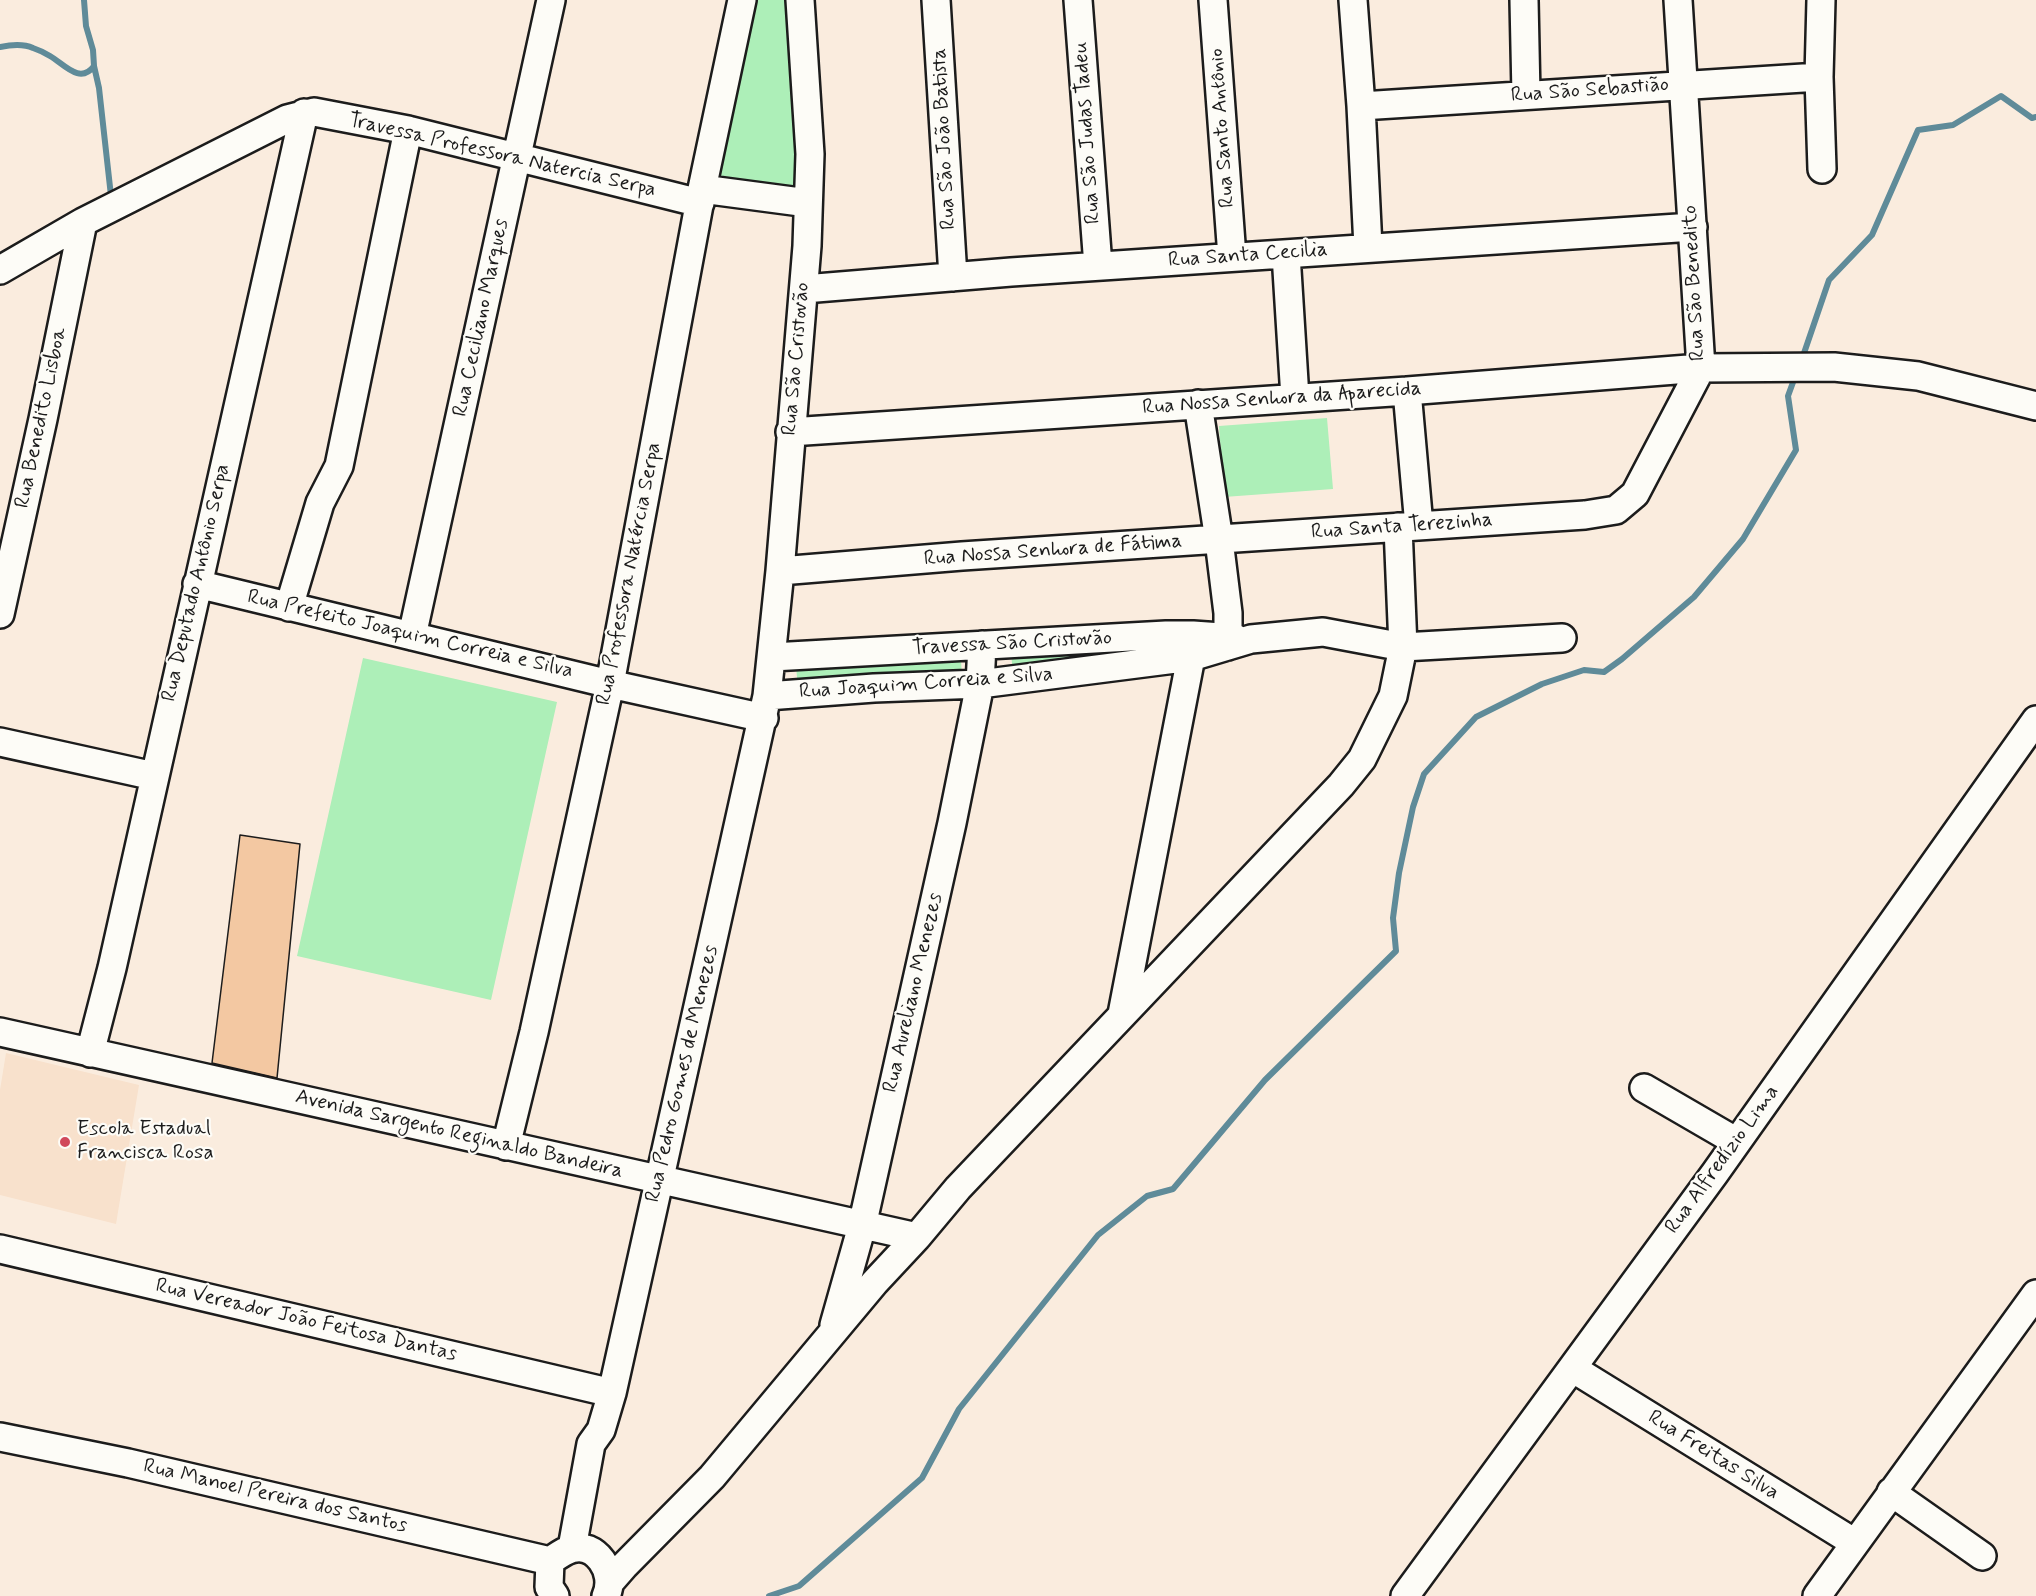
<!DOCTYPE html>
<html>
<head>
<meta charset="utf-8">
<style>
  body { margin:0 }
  canvas { display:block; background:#faecde }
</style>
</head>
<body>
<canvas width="2036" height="1596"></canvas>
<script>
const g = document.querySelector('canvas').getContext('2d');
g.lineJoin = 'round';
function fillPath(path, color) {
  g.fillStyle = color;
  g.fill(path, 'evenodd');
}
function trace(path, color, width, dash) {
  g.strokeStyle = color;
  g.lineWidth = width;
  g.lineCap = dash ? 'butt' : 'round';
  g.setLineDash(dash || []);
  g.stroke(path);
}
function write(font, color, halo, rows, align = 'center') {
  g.font = font + ' Mynerve,sans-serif';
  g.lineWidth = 4.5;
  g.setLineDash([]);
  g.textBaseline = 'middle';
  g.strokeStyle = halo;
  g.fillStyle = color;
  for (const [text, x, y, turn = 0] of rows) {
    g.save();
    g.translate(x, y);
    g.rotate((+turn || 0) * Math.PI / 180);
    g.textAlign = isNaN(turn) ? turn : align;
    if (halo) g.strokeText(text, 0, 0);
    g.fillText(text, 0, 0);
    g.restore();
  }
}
const built = new Path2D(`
  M6,1053L139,1085L116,1224L0,1195V1090Z`);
const green = new Path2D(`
  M751,0H794L806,181L790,192L718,178Z
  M1327,418L1333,489L1224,497L1219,426Z
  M1169,638L1171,657L1013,672L1011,654Z
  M363,658L557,702L491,1000L297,956Z
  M961,658L962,681L798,688L796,666Z`);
const stream = new Path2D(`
  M0,47C10,45 24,44 33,48C39,50 45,53 50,56C64,64 80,85 94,66L93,50L86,26L84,0
  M94,66L99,88L111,196
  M1802,359L1829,280L1872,235L1918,130L1953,125L2001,96L2032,118L2036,117
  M769,1596L799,1586L922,1478L959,1409L1098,1235L1147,1196L1173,1189L1265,1080L1396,951L1393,918L1399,873L1413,807L1424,774L1476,717L1542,684L1584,670L1604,672L1622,659L1694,597L1743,539L1796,450L1788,396L1796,374`);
const building = new Path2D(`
  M240,835L300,844L277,1078L212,1063Z`);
const minor = new Path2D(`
  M936,0L953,277
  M1078,0L1098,266
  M1213,0L1232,257
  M1353,0L1361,106L1368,247
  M1524,0L1526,95
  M1821,0L1819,77L1822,169
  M1361,106L1819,77
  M702,189L808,203
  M1286,254L1295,398
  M0,270L83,222L287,119L314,112L408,130L700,203
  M804,289L1011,272L1693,227
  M1407,391L1419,526
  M1198,404L1219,540L1228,613V646
  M790,432L1407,391L1701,368L1834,367L1918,376L2036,406
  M780,571L962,556L1585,515L1616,510L1635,494L1701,368L1678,0
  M197,584L610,684L764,718
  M289,607L320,503L339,466L408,130
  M0,614L43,419L83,222
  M412,636L551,0
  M772,657L1166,635H1193L1235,638
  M767,696L874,688L980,684L1191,657L1251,639L1323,632L1403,647L1562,638
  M0,742L154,776
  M1122,1014L1191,657L1193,641
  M0,1032L917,1237
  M90,1053L112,968L304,113
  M1644,1088L1737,1142
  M506,1146L534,1032L610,684L702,189L742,0
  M0,1249L612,1393
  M834,1325L862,1226L952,823L980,684L982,645
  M1572,1368L1855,1543
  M0,1437L128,1463L550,1561
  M1891,1492L1982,1556
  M572,1548L591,1444L601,1430L612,1393L767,696L780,571L807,246L810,154L800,0
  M610,1582L624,1566L712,1477L875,1282L917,1237L958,1188L1341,785L1362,759L1393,696L1403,647L1398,527
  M555,1596L549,1587L550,1561C556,1557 564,1551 571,1549C595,1541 617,1572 606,1596
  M1405,1596L1715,1173L2036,720
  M1817,1596L2036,1294`);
const markers = [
  [65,1142,6,"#d1495b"]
];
const streetNames = [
  ["Rua São Sebastião",1590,91,-4],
  ["Rua Santo Antônio",1223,128,-94],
  ["Rua São Judas Tadeu",1088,133,-94],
  ["Rua São João Batista",945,139,-93],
  ["Travessa Professora Natercia Serpa",502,156,13],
  ["Rua Santa Cecilia",1248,256,-4],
  ["Rua São Benedito",1695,283,-93],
  ["Rua Ceciliano Marques",482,318,-78],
  ["Rua São Cristovão",797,359,-85],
  ["Rua Nossa Senhora da Aparecida",1282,399,-4],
  ["Rua Benedito Lisboa",42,418,-78],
  ["Rua Santa Terezinha",1402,527,-4],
  ["Rua Nossa Senhora de Fátima",1053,551,-4],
  ["Rua Professora Natércia Serpa",630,574,-79],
  ["Rua Deputado Antônio Serpa",197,583,-77],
  ["Rua Prefeito Joaquim Correia e Silva",410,635,13],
  ["Travessa São Cristovão",1012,644,-3],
  ["Rua Joaquim Correia e Silva",926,684,-4],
  ["Rua Aureliano Menezes",914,993,-77],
  ["Rua Pedro Gomes de Menezes",683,1074,-77],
  ["Avenida Sargento Reginaldo Bandeira",459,1135,13],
  ["Rua Alfredízio Lima",1723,1160,-54],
  ["Rua Vereador João Feitosa Dantas",306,1321,13],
  ["Rua Freitas Silva",1713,1456,32],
  ["Rua Manoel Pereira dos Santos",275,1497,13]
];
const poiNames = [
  ["Escola Estadual",77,1130],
  ["Francisca Rosa",77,1154]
];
fillPath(built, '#f8e1cc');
fillPath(green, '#adefb8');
trace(stream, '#5f8b99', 6);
fillPath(building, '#f3c8a2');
trace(building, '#1c1c1c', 1.5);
trace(minor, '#1c1c1c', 32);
trace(minor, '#fdfcf7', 27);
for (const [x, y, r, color] of markers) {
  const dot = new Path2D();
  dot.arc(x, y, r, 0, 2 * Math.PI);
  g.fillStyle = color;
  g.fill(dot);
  trace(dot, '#fdfcf7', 2);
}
write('21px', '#1c1c1c', '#fdfcf7', streetNames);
write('21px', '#1c1c1c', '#fdfcf7', poiNames, 'left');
</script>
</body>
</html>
